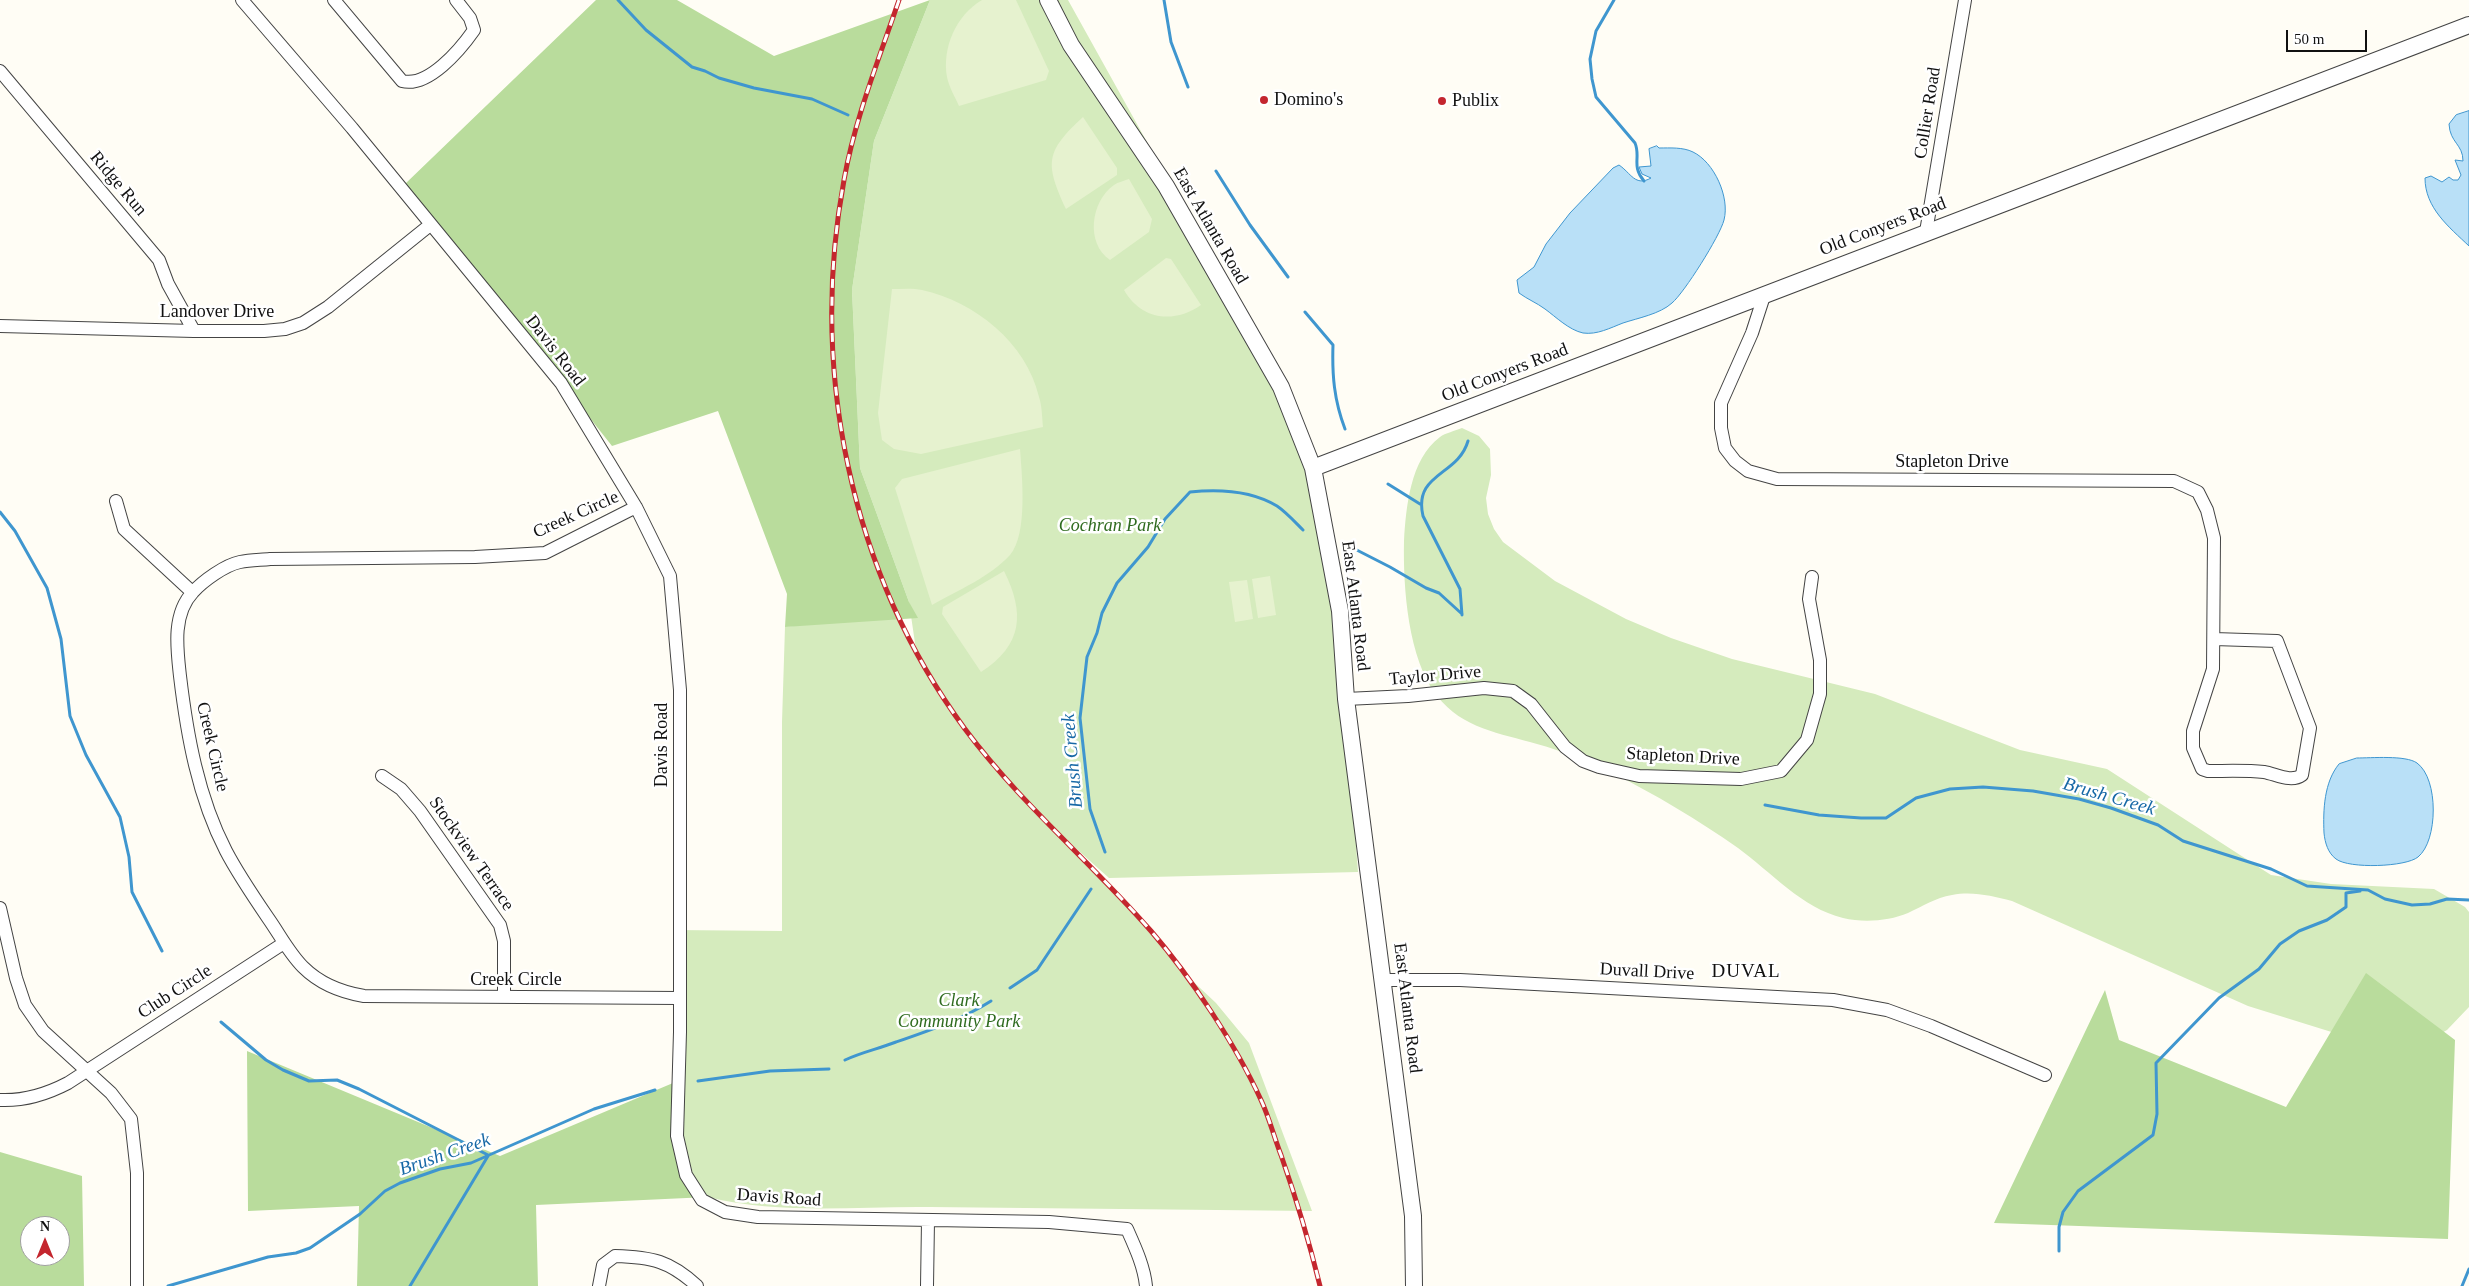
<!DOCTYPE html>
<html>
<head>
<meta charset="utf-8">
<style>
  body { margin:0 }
  #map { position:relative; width:2469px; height:1286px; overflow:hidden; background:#fffdf5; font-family:"Times New Roman",serif }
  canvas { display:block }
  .north { position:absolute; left:20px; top:1216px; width:50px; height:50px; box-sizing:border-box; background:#fff; border:1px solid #a0a0a0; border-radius:50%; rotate:0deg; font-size:14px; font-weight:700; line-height:20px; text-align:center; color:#111 }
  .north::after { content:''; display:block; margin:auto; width:18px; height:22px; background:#c4262e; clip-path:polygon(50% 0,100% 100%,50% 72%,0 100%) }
  .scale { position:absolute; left:2286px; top:30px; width:81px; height:22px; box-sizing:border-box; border:2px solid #111; border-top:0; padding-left:6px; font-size:15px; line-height:18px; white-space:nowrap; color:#111; -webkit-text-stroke:4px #fff; paint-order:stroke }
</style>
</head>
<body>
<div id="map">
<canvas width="2469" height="1286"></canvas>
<div class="north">N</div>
<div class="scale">50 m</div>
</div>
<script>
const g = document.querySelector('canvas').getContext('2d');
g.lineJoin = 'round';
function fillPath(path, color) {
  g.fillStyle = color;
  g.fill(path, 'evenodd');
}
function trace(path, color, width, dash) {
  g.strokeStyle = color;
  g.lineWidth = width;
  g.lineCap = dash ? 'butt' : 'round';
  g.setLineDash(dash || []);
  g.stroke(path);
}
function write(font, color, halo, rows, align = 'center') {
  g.font = font + ' "Times New Roman",serif';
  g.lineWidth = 5;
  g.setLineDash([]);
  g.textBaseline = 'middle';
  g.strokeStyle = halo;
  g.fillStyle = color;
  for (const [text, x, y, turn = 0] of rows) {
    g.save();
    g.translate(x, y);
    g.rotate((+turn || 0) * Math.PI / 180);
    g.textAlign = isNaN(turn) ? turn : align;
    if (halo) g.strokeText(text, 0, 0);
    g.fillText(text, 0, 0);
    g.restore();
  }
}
const green = new Path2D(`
  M930,0H1068L1276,374L1319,466L1336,581L1358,872L1109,878L1041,817L1151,932L1182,971L1216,1003L1249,1043L1312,1211C1185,1210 1058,1208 930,1207C857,1206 780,1215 708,1197L693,1173L677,1136L679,998L673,930L782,931V722L785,627L897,614L916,650L909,602L860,468L852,290L874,141Z
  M1462,428L1479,436L1490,449L1491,475L1486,498L1488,514L1494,529L1503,542L1555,581L1626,619L1671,638L1732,659L1875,694L2020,750L2107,769L2271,875L2331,884L2434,889L2465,907L2469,912V1007L2447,1030L2433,1038L2354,1039L2248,1006L2012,901C1992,896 1973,891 1952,895C1935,898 1923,906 1908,913C1889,921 1864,923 1843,918C1802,908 1771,872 1738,848C1698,820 1655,794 1612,773C1588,762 1563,751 1537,744C1500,733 1463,729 1437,696C1408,659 1403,588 1404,541C1406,508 1410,459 1440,437C1445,433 1455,431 1462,428Z`);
const forest = new Path2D(`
  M596,0H677L774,56L930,0L874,141L852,290L860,468L909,602L918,618L785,627L787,594L718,411L612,446L405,184Z
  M2366,973L2455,1040L2448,1239L1994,1223L2105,990L2119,1040L2286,1107Z
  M247,1051L500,1156L673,1083V1141L708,1197L536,1205L538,1286H357L359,1206L248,1211Z
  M0,1152L82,1176L84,1286H0ZM30,1226H60V1256H30Z`);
const pitch = new Path2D(`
  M982,0H1016L1049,71L1046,80L959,106C955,97 949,87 947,77C942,48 956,15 982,0Z
  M1083,117L1117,168V175L1066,209C1045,163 1045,152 1083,117Z
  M1129,179L1152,219L1149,232L1110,260C1085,243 1091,201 1114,185C1118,182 1124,181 1129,179Z
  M1166,258L1171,259L1201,305C1174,324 1141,320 1124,290Z
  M892,289C902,289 913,288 922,290C975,302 1026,342 1039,397C1042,406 1042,417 1043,427L921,454L894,449L882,440L878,413Z
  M1020,449C1022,476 1028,534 1010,555C990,577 958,590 932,605L895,488L902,479Z
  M1004,571C1025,613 1023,645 981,672L942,614L943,607Z
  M1270,576L1276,615L1258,618L1252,579Z
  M1247,580L1253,619L1235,622L1229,582Z`);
const water = new Path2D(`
  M2469,111V246C2449,227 2425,208 2425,178L2431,176L2442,182L2449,177L2453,180H2458L2461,175L2455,160L2463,161C2463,144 2450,143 2449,124L2456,115Z
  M1657,146L1659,148C1670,148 1683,147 1693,152C1714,162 1730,197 1724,220C1720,236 1684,293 1672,303C1660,314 1638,318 1623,323C1610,328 1597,335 1583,333C1569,330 1556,317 1545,309C1537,303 1527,299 1519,293L1517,280L1534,267L1546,244L1570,213L1613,168L1619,165C1631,173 1635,187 1651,178L1642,174L1639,167L1651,166L1649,149Z
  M2357,758C2371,758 2406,755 2417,763C2439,779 2438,841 2418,857C2406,867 2349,869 2336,859C2328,853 2325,843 2324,833C2323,810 2324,782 2339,764Z`);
const stream = new Path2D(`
  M618,0L646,30L692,67L705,71L719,78L754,88L812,99L848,115
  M1164,0L1171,42L1188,87
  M1614,0L1596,31L1590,59L1592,79L1596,97L1635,143C1641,157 1631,166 1644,181
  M1216,171L1250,225L1288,277
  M1305,312L1333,345C1332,375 1334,400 1345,429
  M1388,484L1420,504
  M0,512L15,531L47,588L61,639L70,716L86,755L120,817L129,857L132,892L162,951
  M1345,544L1390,567L1426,588L1439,593L1462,614
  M1462,615L1460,589L1423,516C1413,473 1458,476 1468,441
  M1765,805L1819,815L1861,818H1886L1916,798L1950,789L1983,787L2033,791L2079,799L2111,808L2158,825L2183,841L2271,869L2307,886L2368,890L2385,899L2412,905L2430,904L2447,899L2469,900
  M1105,852L1090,809L1080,718L1087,657L1097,633L1102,613L1117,583L1148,547L1165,519L1190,492C1219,489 1252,491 1277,506C1286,512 1295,522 1303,530
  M1010,988L1037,970L1091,889
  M221,1022L266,1060L283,1070L309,1081L337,1080L359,1089L488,1155
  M845,1060C862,1052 878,1049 896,1042C928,1031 963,1019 991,1001
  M698,1081L770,1071L829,1069
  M2059,1251V1227L2063,1212L2078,1191L2153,1135L2157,1114L2156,1063L2219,998L2259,969L2280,944L2299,931L2327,920L2346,907V893L2360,891
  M168,1286L268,1257L296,1253L310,1248L360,1214L385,1191L400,1183L440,1169L471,1163L594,1109L655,1090
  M410,1286L488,1156
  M2462,1286L2469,1269`);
const minor = new Path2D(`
  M242,0L352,128L561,383L636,507L670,576L680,690V1032L677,1136L686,1175L702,1200L725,1212L758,1217L1049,1222L1127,1229C1135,1247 1144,1266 1146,1286
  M334,0L402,81C428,88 460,50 474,30L470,18L456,0
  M0,71L159,260L168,284L194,331
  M1926,232L1965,0
  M1764,296L1752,333L1721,403V428L1725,448L1735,461L1748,471L1777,479L2174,481L2198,492L2207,510L2214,538L2213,669L2193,731V748L2202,769L2208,771C2226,771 2246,770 2264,772C2276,774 2291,783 2302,775L2310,728L2277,641L2214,639
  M0,326L194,331H264L285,329L303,323L328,307L430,225
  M116,501L124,529L192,592
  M636,507L545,553L475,557L270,559C261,560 250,560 240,562C225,565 203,581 193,592C172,614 177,649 180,676C187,735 198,797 226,851C238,874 253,896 268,918C280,935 289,953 303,967C320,984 340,992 364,996L679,998
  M1346,699L1408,696L1484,688L1513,691L1531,704L1565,747L1583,761L1599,767L1639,776L1741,779L1781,771L1807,740L1820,694V660L1809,599L1812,577
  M382,776L401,789L420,811L500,925L504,941V996
  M0,908L16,978L25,1005L43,1031L111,1093L131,1119L137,1173V1286
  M1383,980H1460L1833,1000L1887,1010L1931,1026L2045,1075
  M0,1100C23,1101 47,1094 68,1083L284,943
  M599,1286L603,1265L615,1256C652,1257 670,1261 697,1286
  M927,1286L928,1221`);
const tertiary = new Path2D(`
  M1048,0L1071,45L1166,186L1281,387L1313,468L1340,611L1346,699L1413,1216L1414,1286
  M1313,468L2469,25`);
const rail = new Path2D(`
  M899,0C879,59 855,118 844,180C809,369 850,573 965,729C1020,803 1091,862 1151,931C1190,976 1236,1045 1261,1100C1269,1117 1274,1137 1281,1155C1296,1198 1309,1241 1320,1286`);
const markers = [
  [1264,100,5,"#c4262e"],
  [1442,101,5,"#c4262e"]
];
const poiNames = [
  ["Domino's",1274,100],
  ["Publix",1452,101]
];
const streetNames = [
  ["Collier Road",1928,113,-81],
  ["Ridge Run",118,184,50],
  ["East Atlanta Road",1210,226,60],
  ["Old Conyers Road",1883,227,-21],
  ["Landover Drive",217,312],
  ["Davis Road",555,351,52],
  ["Old Conyers Road",1505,373,-21],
  ["Stapleton Drive",1952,462],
  ["Creek Circle",576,515,-24],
  ["East Atlanta Road",1355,606,83],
  ["Taylor Drive",1435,676,-5],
  ["Davis Road",662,745,-90],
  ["Creek Circle",212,747,77],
  ["Stapleton Drive",1683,757,3],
  ["Stockview Terrace",471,854,55],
  ["Duvall Drive",1647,972,3],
  ["Creek Circle",516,980],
  ["Club Circle",175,992,-33],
  ["East Atlanta Road",1407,1008,83],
  ["Davis Road",779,1198,4]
];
const parkNames = [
  ["Cochran Park",1110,526],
  ["Clark",959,1001],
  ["Community Park",959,1022]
];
const waterNames = [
  ["Brush Creek",1073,761,-95],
  ["Brush Creek",2109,797,16],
  ["Brush Creek",445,1155,-19]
];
const neighbourhoodNames = [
  ["DUVAL",1746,972]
];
fillPath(green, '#d5ebbd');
fillPath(forest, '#b9dc9c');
fillPath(pitch, '#e6f2cf');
fillPath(water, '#b9e0f7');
trace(water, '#3f96cf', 1);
trace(stream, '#3f96cf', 3);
trace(minor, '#444', 14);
trace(tertiary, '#444', 18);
trace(minor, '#fff', 12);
trace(tertiary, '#fff', 16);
trace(rail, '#c4262e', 5);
trace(rail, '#fff', 3, [9]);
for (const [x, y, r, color] of markers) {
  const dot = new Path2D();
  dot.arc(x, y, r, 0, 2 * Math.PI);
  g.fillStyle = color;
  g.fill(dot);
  trace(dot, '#fff', 2);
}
write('18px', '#111', '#fff', poiNames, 'left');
write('18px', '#111', '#fff', streetNames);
write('italic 18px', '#2f6b1f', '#fff', parkNames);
write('italic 19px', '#1768a6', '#fff', waterNames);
g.letterSpacing = '1px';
write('19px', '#111', '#fff', neighbourhoodNames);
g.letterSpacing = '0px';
</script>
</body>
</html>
